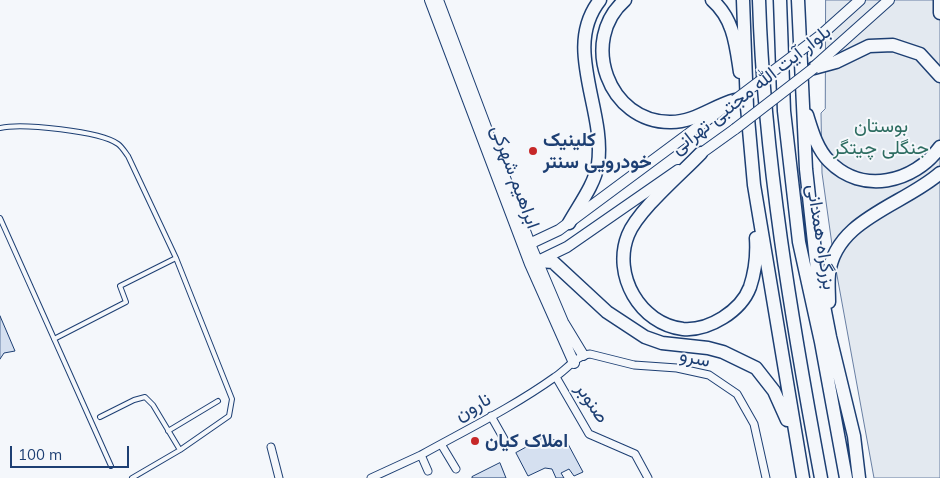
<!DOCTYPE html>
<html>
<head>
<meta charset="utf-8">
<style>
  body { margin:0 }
  #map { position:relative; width:940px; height:478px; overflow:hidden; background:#f4f7fb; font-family:Mulish,sans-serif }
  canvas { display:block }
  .scale { position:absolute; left:10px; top:446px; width:119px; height:22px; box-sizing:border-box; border:2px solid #1d3f73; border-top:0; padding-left:6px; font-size:15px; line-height:18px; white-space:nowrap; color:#1d3f73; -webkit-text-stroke:4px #f4f7fb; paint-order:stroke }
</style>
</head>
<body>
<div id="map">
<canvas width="940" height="478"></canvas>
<div class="scale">100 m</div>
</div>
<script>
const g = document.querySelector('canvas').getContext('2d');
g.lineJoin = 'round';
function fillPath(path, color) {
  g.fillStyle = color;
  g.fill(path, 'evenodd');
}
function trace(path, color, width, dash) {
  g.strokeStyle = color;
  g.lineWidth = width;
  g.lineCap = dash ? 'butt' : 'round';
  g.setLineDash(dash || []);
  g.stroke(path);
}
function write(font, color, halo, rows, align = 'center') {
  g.font = font + ' Mulish,Vazirmatn,sans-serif';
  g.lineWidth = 4;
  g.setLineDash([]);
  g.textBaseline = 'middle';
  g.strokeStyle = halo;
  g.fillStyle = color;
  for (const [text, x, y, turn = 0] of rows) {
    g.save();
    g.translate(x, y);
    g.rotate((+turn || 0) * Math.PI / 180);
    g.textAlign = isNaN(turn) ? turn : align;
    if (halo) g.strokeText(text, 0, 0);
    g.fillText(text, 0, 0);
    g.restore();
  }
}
const green = new Path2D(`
  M826,0H940V478H874L834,259L822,173L821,113L825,109Z`);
const building = new Path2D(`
  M0,316L15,351L4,353L0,359Z
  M545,437L568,444L583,472L574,476L569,469L561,473L564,478H556L552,469L545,468L528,476L516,453Z
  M500,463L506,478H472V477Z`);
const service = new Path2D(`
  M0,128C22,123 100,131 118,144C122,147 125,152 128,156L176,258L232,399L229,416L180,450L132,478
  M0,218L111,466
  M54,339L126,302L120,286L176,258
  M100,417L134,400L145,397L153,405L180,450
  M168,431L218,401`);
const minor = new Path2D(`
  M556,377L589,434L635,454L648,478
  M491,416L504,439
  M441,444L456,469
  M271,447L279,478
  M428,471L421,455C466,430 513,407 555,377C566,370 577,355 590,354L634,365L677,368L709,375L737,394L754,424L766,478
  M371,478L421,455`);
const secondary = new Path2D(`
  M430,0L530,264L574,363
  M438,0L530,244L563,322L583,355
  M821,35L860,0
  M814,67L889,0
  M696,157L735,129
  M525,246L559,230L726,106
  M538,261L567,247L678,170`);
const trunk = new Path2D(`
  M625,0C579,40 608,123 671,122C695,122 713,106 735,100
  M712,0C734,19 736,46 740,72
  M743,0L747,107L754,185L803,478
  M759,0C764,159 792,322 821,478
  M780,0L784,111L799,242L821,342L846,478
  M798,0L806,169L817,270L830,337L854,436L859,478
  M940,0V13
  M814,68L836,62L869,46L893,45L920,54L940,76
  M807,115C812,131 817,149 829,161C862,195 914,183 940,147
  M701,153C681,174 638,210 628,235C612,275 640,324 683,329C709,331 741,311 750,287C755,272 757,253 756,238
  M569,223C579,205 595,184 598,164C606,109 562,48 600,0
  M538,261L553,262L607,312L645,337L662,343L708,348L723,352L756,368L774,391L787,420
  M829,302C829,293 828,283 829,274C835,219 904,205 940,173`);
const secondaryBridge = new Path2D(`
  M735,100L821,35
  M735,129L814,68`);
const markers = [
  [533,151,5,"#c62828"],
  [475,441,5,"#c62828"]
];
const streetNames = [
  ["بلوار آیت الله مجتبی تهرانی",751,90,-38],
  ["ابراهیم شهرکی",515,177,70],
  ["بزرگراه همدانی",821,237,81],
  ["سرو",695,358,13],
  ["صنوبر",592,403,56],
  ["نارون",473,407,-29]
];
const parkNames = [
  ["بوستان",881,126],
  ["جنگلی چیتگر",881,148]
];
const poiNames = [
  ["کلینیک",543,140],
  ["خودرویی سنتر",543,162],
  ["املاک کیان",485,441]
];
fillPath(green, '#e3e9f0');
trace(green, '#687fa3', 1);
fillPath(building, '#d5e0f0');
trace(building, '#1d3f73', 1);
trace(service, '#1d3f73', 6);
trace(minor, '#1d3f73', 9);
trace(secondary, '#1d3f73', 12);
trace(trunk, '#1d3f73', 15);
trace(service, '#f4f7fb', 4);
trace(minor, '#f4f7fb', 7);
trace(secondary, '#f4f7fb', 10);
trace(trunk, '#f4f7fb', 12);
trace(secondaryBridge, '#1d3f73', 12, []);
trace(secondaryBridge, '#f4f7fb', 10);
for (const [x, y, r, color] of markers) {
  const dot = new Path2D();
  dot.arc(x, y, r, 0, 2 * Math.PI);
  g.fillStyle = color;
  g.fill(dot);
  trace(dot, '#f4f7fb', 2);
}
write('19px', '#1d3f73', '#f4f7fb', streetNames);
write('19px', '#2c6c60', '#f4f7fb', parkNames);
write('bold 19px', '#1d3f73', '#f4f7fb', poiNames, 'left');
</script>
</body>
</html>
